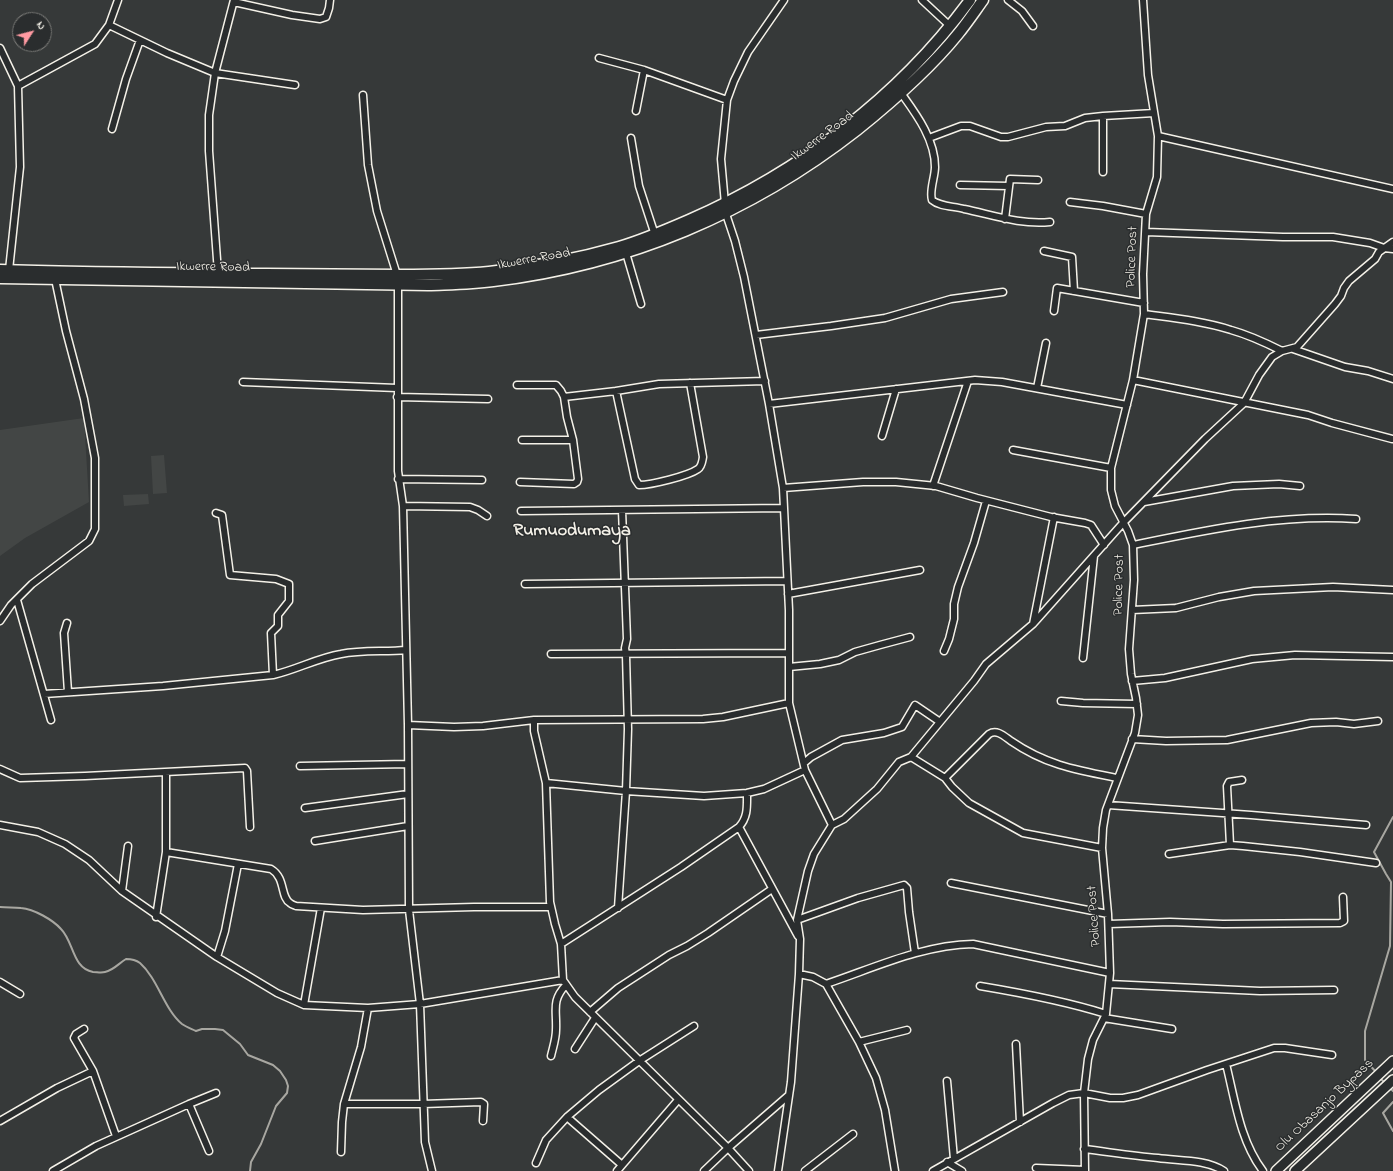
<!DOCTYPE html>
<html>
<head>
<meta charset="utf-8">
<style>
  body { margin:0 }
  #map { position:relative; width:1393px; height:1171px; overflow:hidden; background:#363939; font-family:"Indie Flower",sans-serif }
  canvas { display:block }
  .north { position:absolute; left:12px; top:12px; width:40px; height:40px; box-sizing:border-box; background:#2a2d2e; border:1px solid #7b7b78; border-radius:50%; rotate:54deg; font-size:11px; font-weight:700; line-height:16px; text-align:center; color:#f4f1e8 }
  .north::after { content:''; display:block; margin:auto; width:14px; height:18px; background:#ff9aa2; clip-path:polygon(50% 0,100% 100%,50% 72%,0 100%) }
</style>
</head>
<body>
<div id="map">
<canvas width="1393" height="1171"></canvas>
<div class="north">N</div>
</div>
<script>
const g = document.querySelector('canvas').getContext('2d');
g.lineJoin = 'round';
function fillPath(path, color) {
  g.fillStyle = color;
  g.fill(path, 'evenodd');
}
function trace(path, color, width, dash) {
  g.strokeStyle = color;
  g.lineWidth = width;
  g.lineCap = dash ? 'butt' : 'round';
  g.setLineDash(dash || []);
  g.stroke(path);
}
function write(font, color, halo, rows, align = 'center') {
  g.font = font + ' "Indie Flower",sans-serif';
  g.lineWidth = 3;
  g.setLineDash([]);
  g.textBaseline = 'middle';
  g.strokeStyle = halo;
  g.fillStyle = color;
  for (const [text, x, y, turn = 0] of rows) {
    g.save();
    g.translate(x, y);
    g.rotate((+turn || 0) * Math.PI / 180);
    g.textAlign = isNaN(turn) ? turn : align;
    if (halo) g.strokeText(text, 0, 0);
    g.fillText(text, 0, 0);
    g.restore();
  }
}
const built = new Path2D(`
  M84,418L89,502L25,538L0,556V430Z
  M164,455L167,493L153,494L151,456Z
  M148,494L149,504L124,506L123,495Z`);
const stream = new Path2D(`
  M0,907C7,908 14,907 21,908C34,909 53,920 61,929C74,942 72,968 93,972C97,972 101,973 105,972C114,970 119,963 126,959C131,959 136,960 140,963C158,979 164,1009 182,1024C186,1027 192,1029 196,1031L202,1029H215L223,1030L240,1044L248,1055L273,1065L280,1071L286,1080L288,1086L287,1093L276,1106L261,1144L251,1162L250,1171
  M1376,1072L1365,1060V1031L1390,946L1391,882L1386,874L1374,852L1393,817
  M1381,1079L1384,1082
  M1390,1088L1393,1091
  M1393,1102L1383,1113L1393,1131`);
const street = new Path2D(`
  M922,0L950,26
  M1008,0L1022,11L1033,26
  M234,2L292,15L320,19L326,17L329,8L330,0
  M109,25L167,53L215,73L295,85
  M0,48L18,86
  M599,58L644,70L727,100
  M901,93C916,114 935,139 935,167C935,177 929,191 932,200C940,207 954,206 964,209C993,215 1020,225 1050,222
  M363,95L368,165L377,211L397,275
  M636,111L644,70
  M112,129L126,79L140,40
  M1158,136L1393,189
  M631,138L639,186L655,235
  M929,138L961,126H970L1001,137H1008L1046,127L1065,126L1085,118L1103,116L1154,113
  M1103,172V116
  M960,185L1009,186
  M1070,202L1103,206L1146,214
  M725,204L721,159L727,100L734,81L748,52L784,0
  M726,214L735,241L744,277L769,404L783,488L789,610V703L805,770L832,825
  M1005,219L1010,179L1038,180
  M1146,232L1283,237H1333L1370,243L1384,248L1393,249
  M1044,251L1072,257L1074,291
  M626,253L641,304
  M9,270L20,167L18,86L95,44L109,25L118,0
  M218,273L209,151V115L215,73L234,0
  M398,284V471L403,506L408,725L409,910L420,1004L425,1142L432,1171
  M1054,311L1057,288L1144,303
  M1144,314C1173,318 1203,321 1231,330C1249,335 1266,343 1282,351
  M756,335L831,326L885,318L951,299L1003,292
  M1293,349L1345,367L1368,371L1393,379
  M1133,380L1308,415L1332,423L1392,439
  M243,382L397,388
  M517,385H556L561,391L564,397L567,417L573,440L578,479L577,482L574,484L520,482
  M1037,388L1046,343
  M616,391L635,479L639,485C651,485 688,476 698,469C702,466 702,462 703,457L690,383
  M397,397L488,399
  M564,397L616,391L659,384L765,381
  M769,404L975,380L1002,382L1127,405
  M882,436L896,389
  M522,440H573
  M1013,450L1111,468
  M398,479L482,480
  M933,486L968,381
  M783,488L863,482H896L936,486L977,498L1051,517L1085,523L1091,525L1104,545
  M1144,502L1233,486L1279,484L1300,486
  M403,506L470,507L478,510L487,516
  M521,511L784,508
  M216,513L222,515L230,575L276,579L289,584V601L278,615V626L271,633L273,675
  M1133,545C1206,530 1280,514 1356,519
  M525,584L787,581
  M788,594L920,570
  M17,600L51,720
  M1132,610L1176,608L1219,597L1254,591L1333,587L1393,590
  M0,621L11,605L32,584L89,541L95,529V458L84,399L66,331L55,279
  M67,623L64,633L68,692
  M1033,624L1054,517
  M944,651L949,639L954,619V604L958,587L974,543L986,501
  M551,654L789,653
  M1083,658L1094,556
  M789,667L820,664L839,660L855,652L880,645L910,637
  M1132,681L1165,678L1252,659L1295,655L1393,657
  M44,694L163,686L273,675C296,670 317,658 341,654C362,650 385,652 406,650
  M1061,701L1083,703L1137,704
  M534,720V731L546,783L550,902L555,924L561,944L563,980L575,997L728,1148L749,1171
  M408,725L454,727L483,726L534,720L703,719L723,717L789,703
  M1132,739L1166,741L1227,740L1311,723L1336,722L1354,724L1378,721
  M911,757L945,778L952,787L969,803L1023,833L1102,848
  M804,763L811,757L842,740L884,733L902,727L915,705L940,722
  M300,766L408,764
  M0,769L20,778L85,776L245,768L247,771L250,827
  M945,778L989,734C997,729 1004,736 1011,741C1046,765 1076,770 1117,778
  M546,783L626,791L704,796L747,793L764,789L805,770
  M1108,805L1251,815L1366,825
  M305,808L408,794
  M0,825L38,832L65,844L89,860L122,891L217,957L277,993L304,1005L368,1008L420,1004L563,980
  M739,827L798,936
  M315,841L408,826
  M1230,845L1227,786L1229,782L1242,780
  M166,852L271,869C286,878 280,897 290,903C292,905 294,905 296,906L363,910L474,907H551
  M1169,854L1230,845L1243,846L1300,852L1376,863
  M951,883L1108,914
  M122,891L128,846
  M618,908L626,791L628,729L626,655L625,648L627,639L622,510
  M156,917L166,852V772
  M797,920L858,898L904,885L907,888L909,912L915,953
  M1109,924L1170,922L1223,924L1340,923L1344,921L1343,897
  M561,944L681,867L739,827C748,817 747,807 747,793
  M217,957L225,931L238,864
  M799,974L813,977L826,984L859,1042L876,1078L885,1110L895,1171
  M0,982L20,994
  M826,984C874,968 922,945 973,944L1110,973
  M1109,984L1260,991L1334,990
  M980,986C1022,993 1065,1001 1106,1014
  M304,1005L321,908
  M590,1012L618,988L669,955L687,946L708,933L772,889
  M1104,1018L1172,1029
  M84,1029L76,1034L74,1038L93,1071L116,1136
  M859,1042L907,1030
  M1016,1044L1020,1122
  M575,1049L595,1018
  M551,1056C553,1047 556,1039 556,1030C557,1010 551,1001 566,985
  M1226,1064C1235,1100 1240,1141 1263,1171
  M947,1081L954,1159
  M189,1104L209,1151
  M344,1104H423L481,1102L484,1104L483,1121
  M567,1117L622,1165
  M0,1121L57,1088L93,1071
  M1084,1149C1109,1152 1133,1156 1158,1158C1179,1161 1205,1159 1224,1171
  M341,1152L342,1122L344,1104L361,1047L368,1008
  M947,1162L962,1171
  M536,1163L546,1140L567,1117L599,1090L639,1061L694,1026
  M1036,1168L1085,1170
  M53,1171L96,1146L189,1104L216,1093
  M617,1171L678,1100
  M704,1171L728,1148L789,1095
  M778,1171L791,1082L799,974L800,939L797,920L808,871L814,854L832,825L844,819L877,789L899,762L911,757L974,681L986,664L1033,624L1123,523L1205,439L1244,403L1259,375L1272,357L1282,351L1297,347L1335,304L1341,296L1344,288L1349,281L1375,259L1379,252L1393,242
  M805,1171L853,1134
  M933,1171L1053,1103L1069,1095L1084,1093L1110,1098H1123L1138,1095L1207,1070L1274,1048H1285L1332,1055
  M1085,1171L1084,1093L1088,1059L1093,1040L1106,1014L1110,973L1108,914L1102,848L1103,828L1106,810L1135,733L1138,715L1136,698L1131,674L1129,649L1134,580L1133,545L1128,531L1115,506L1111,490V468L1133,380L1144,314L1143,274L1146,214L1157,177L1158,136L1148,75L1143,0`);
const secondary = new Path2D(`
  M1276,1171L1393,1061
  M1295,1171L1393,1080`);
const primary = new Path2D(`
  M0,270C88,273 177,273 266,274C310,274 354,275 399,275C429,275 459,275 489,272C533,267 577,259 619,247C643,240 666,230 689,220C799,172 899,97 970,0
  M0,278L428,285C450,284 471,284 493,281C627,265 751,213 857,130C893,101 929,70 958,34C967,23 975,11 983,0`);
const streetNames = [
  ["Ikwerre Road",823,137,-36],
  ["Police Post",1133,257,-88],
  ["Ikwerre Road",534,260,-10],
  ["Ikwerre Road",213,268,1],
  ["Police Post",1120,585,-89],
  ["Police Post",1095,916,-94],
  ["Olu Obasanjo Bypass",1325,1106,-43]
];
const districtNames = [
  ["Rumuodumaya",572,532]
];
fillPath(built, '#434645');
trace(stream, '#a8a7a1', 2);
trace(street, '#f4f1e8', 9);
trace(secondary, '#f4f1e8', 12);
trace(primary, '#f4f1e8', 13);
trace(street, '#2a2d2e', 6);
trace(secondary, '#2a2d2e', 9);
trace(primary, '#2a2d2e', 10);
write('14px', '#f4f1e8', '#2a2d2e', streetNames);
write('bold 18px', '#f4f1e8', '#2a2d2e', districtNames);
</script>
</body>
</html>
